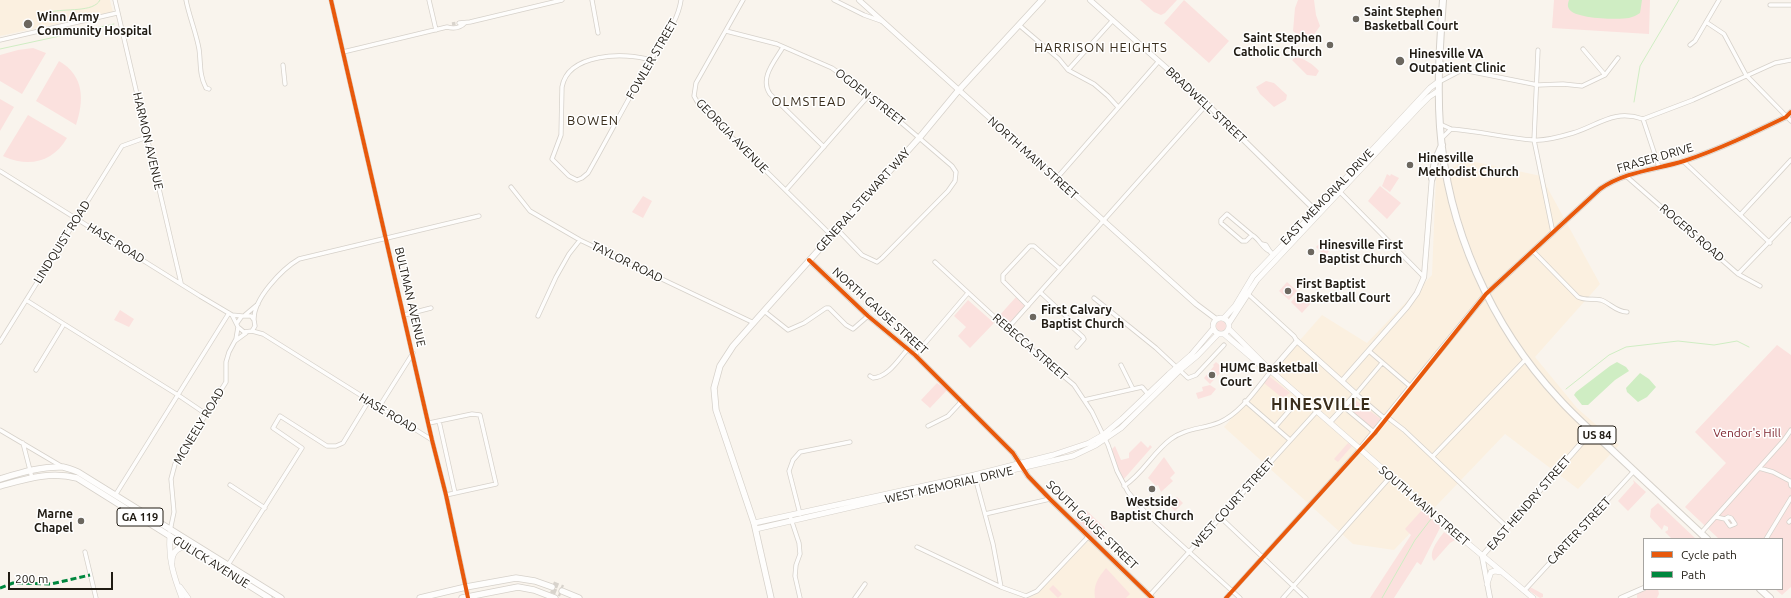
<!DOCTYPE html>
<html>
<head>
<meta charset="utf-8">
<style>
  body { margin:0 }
  #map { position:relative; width:1791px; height:598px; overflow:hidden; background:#f9f4ed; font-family:Ubuntu,sans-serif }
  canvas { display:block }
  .legend { position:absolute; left:1643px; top:538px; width:140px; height:52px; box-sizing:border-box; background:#fff; border:1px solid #a6a4a1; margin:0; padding:5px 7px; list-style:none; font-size:12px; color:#201b13 }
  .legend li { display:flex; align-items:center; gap:8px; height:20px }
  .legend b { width:20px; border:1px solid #a6a4a1 }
  .scale { position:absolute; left:8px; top:572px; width:105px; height:18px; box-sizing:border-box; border:2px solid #201b13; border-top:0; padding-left:5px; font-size:12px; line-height:14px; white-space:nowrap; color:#201b13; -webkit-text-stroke:3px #fff; paint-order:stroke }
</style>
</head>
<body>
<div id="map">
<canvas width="1791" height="598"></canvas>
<ul class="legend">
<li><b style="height:5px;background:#e8590c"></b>Cycle path</li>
<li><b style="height:5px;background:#00873e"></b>Path</li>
</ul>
<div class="scale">200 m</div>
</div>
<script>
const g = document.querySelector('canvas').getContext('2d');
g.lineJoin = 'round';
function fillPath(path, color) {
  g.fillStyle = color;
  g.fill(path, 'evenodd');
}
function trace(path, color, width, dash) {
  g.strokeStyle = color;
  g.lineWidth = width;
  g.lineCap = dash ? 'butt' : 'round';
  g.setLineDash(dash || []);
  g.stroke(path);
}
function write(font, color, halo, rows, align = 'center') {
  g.font = font + ' Ubuntu,sans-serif';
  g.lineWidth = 3;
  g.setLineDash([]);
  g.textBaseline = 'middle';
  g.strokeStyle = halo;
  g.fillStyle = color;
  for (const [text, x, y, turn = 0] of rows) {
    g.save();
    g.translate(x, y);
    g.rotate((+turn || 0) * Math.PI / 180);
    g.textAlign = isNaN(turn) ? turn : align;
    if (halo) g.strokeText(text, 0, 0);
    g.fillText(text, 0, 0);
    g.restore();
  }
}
const built = new Path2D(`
  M0,0H110L113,12L0,36Z
  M1466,160L1541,176L1600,284L1535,357L1577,408L1619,445L1578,489L1505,434L1394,550L1353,544L1224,427L1322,315L1367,343L1432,275L1436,177Z
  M1089,540L1148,598H1028L1035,595Z`);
const green = new Path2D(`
  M1140,0H1177L1165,13L1161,15L1154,12Z
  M1184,0L1229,41L1209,63L1164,23Z
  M1298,0H1314L1316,15L1320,26L1309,42H1306L1293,31L1295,8Z
  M1554,0H1650L1649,34L1552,28Z
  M33,48L46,53L22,94L0,81V55L18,50Z
  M1296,57C1305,59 1313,64 1319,71L1316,76L1307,75L1292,60Z
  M59,61C85,76 84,101 76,125L36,101Z
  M1266,81L1274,83L1287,95L1286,100L1274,107L1260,94L1256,87Z
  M0,99L14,107L0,131Z
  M28,115L67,138C54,161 30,168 5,157L3,156Z
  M1387,174L1390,176L1391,174L1399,178L1390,192L1382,186Z
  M1380,186L1401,203L1387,219L1368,201Z
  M643,196L652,201L643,218L632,212Z
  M1320,243L1329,251L1325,256L1316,247Z
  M1287,282L1297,291L1289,300L1279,291Z
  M1299,293L1311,303L1302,313L1291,302Z
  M1016,297L1026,306L1008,326L998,317Z
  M968,300L994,323L970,348L958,336L966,327L954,316Z
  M120,310L134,319L129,327L114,320Z
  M1216 326a5 5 0 1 1 10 0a5 5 0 1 1-10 0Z
  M1777,345L1791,355V587L1782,595L1775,589H1782V539H1719L1685,507L1726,463L1695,432Z
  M1216,362L1222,367L1219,371L1221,372L1210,384L1204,378L1214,366L1213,365Z
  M1269,376L1290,393L1284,397L1280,396L1264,383Z
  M937,383L947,390L930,408L921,400Z
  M1210,385L1216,389L1211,395L1198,399L1196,393L1203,391L1202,387Z
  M1354,399L1382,420L1373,429L1348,407Z
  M1141,441L1148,448L1150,445L1152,447L1123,480L1117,469L1112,449L1115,446L1121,460L1129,458V453Z
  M1348,443L1352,446L1338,462L1334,459Z
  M1164,457L1175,473L1170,478L1173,481L1161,492L1158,485L1156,486L1148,478Z
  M1633,480L1646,492L1628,511L1618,501L1634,483Z
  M1177,497L1183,503L1175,511L1169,505Z
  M1658,503L1696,539H1672L1665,532L1668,530V527L1664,525L1662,530L1650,517L1651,509Z
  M1086,510L1105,528L1104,531L1096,540L1075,519Z
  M1422,510L1441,526L1421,565L1417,562L1394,598H1370L1411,535L1405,529Z
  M1444,532L1455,540L1450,543L1434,561C1427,553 1439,539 1444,532Z
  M1106,568L1130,594L1126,598H1095C1093,585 1098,578 1106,568Z
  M1053,585L1062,594L1058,598L1049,589Z
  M1530,587L1543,594V597L1540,598L1528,590Z
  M1647,589H1658L1659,594L1657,598H1637V593Z`);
const water = new Path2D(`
  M1569,0H1642L1640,13C1637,15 1633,17 1629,18C1618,20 1575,19 1569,9C1567,6 1568,3 1569,0Z
  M1617,362L1626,367L1629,371L1615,380L1588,405H1582L1574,395L1576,392L1610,366Z
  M1640,373L1649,379L1656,387L1647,397L1638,402L1627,392L1626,388Z`);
const stream = new Path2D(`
  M51,12C64,8 94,13 100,0
  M91,29L114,24
  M0,49L83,31
  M1634,102L1640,66L1679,0
  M1566,389L1609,355L1626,347L1678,341L1714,345L1737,341L1749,347
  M1382,598L1415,540L1431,519`);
const minorTunnel = new Path2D(`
  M452,24L459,23`);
const primaryTunnel = new Path2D(`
  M553,584L563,588
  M551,590L561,594`);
const minor = new Path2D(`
  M115,0L181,283
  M186,0C189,16 196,32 199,49C201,63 199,75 206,88L209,89
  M331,0L432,440L446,495L468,597
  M429,0L436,30
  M592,0L598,33
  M743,0L696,83L694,96L699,105L831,235
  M834,0L864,15L881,21
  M1770,5H1791
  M1706,22L1724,34L1746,75L1791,121
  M459,23L470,22L562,0
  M1019,25L1059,59L1068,70L1094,84L1108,96L1118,107
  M726,31L777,44L832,68L869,95L952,166L956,172L955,181L948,191L882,258L877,262L862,255L837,229
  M0,40L117,13
  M1690,45L1695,41L1719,0
  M783,47C775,61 759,78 770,94L824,147
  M1583,49L1605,75
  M1538,50L1534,140L1553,233
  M343,52L447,27C454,29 460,28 465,23
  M650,60C625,52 568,53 562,87L561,135L552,159L569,176L577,180L582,178L588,173C609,136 629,97 651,60C662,41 678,22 681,0
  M1439,63L1463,70L1538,85L1563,84L1582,86L1605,75L1618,58
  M283,65L285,84
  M1068,70L1113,20
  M1439,82L1462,70
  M1643,119L1693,100L1775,63L1791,60
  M1440,124L1451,129C1479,131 1506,138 1533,140C1543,141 1563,136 1573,133C1599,125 1613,109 1643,119L1659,167
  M1442,138L1451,129
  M1683,161L1770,243
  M0,171L200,296L232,315L242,316
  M1626,176L1738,274L1760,286
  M1056,179L1159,61
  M511,187L530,211L580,240L754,323
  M786,190L869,95
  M1339,191L1424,277
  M1741,214L1791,160
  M1252,235L1227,214L1221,220V223L1242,241H1246L1252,235C1260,239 1262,249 1271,252
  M1262,244L1266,245L1271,253
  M1533,251L1578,297C1586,301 1593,298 1601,300C1610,303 1616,312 1627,312
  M935,262L1012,333L1074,385L1092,412L1108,445L1117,471L1128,492L1145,512L1240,598
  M1738,274L1791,219
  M1040,292L1069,319L1070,325L1083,337L1084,339L1077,347
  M1248,294L1294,336L1297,341
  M1094,298L1156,348L1188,378L1196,375L1224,345
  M26,300L64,324L36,370
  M1028,306L1003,281V275L1030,246H1034L1060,269
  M764,311L788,330L804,323L826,308H829L846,325L853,329L868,316
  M232,315L238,327L244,332L252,331L255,326L254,320L251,316H242L237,323
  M245,315L258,304
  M404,315L431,308
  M538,316L556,277L569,254L580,240
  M254,320C253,299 282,269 299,259L479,216
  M64,324L178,395L206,414
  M1008,328L1207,104
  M252,331L263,334L432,440
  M235,341L246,333
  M0,342L122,146L147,137
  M1369,351L1411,387
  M915,355L968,293
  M1382,363L1356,394L1383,417H1387L1404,430L1507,527
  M1121,365L1133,389
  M870,376L873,378C888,377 898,360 907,350
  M1084,400L1142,387L1148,394
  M1245,401L1290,440
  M379,407L413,353
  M1344,407L1375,433
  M439,421L455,493L446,495
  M429,423L472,414L480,415L496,484L455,493
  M928,426L948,416L961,402
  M1275,427L1301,397
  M0,430L61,466
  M23,443L32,478
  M1433,456L1526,359
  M1759,468L1773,472L1790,481L1791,486
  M975,477L993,544L1001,587
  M230,485L265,508
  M1124,486C1143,474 1153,452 1171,439C1185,428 1204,429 1220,422C1241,413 1256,389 1271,371
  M116,494L229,313
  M800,514L789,471L793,460L800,452L850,442
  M985,514L1050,499
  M790,516L799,543L800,554L796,565L795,576L800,598
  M1220,517L1306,598
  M1716,517L1725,519L1730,526L1735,524L1731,518L1728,517L1725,519
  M1789,522L1791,520
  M170,531L174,512L171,479L175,464L226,382V362L229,352L236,339L238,327
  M1701,533L1784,440L1791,430
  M1766,539L1791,498
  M917,547L1001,587L1026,596L1037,591L1089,536
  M85,552L96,598
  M228,565L302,448L273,428L280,416L327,446H336L343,443L368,402
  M1524,591L1634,471
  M1150,595L1317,411
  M855,598L865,584
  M1226,598L1360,449
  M1283,598L1391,476`);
const tertiary = new Path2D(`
  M859,0L1196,304L1216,319
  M1090,0L1207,104L1317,212
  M809,260L868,316L915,355L1013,453L1028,476L1050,499L1152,598
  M1271,371L1297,341L1356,394L1330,422
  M1342,381L1407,307L1417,293L1424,277L1432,178L1436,172L1446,169
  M1360,449L1486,294L1600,189C1626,171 1655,170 1684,161C1720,149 1753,133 1786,117L1791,112
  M1490,598L1482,556L1592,431
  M1621,598L1644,588`);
const secondary = new Path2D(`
  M1213 326a8 8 0 1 1 16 0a8 8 0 1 1-16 0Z
  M1224,318L1235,306L1253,276L1319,207L1430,88L1438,82
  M1229,323L1257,280L1418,108L1429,97L1438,91
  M1229,329L1271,371L1465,541L1533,598
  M1224,334L1264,368L1270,371
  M754,523L974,475L1053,455L1089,443L1103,435L1122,419L1169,374L1191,355L1213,329
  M756,529L1073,456L1096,445L1121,428L1180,370L1197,356L1218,334
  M170,536C168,559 174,577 182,598
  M172,562C172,552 177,547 187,547
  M1487,584L1491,572L1495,571L1501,572
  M180,587L188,598`);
const primary = new Path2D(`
  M0,479C20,473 42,466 63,467C68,468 73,470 78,472L281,598
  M0,486C26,479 50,471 77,478L269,598
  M562,591L579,598
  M420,598L466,587L516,578L535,581L552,587
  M462,598L518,587L534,590L555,598
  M771,598L754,523L716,410L714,388L720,366L733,346L764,311L920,137L958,91L1042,0`);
const trunk = new Path2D(`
  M1443,0C1440,42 1437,85 1440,127C1447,227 1491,326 1559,399C1576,418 1596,435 1614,452C1645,481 1676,510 1707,539
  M1432,178L1435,161L1442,145
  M1760,589L1770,598`);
const quiet = new Path2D(`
  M0,588L13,583L51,584L90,575`);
const cycleway = new Path2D(`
  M331,0L432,440L446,495L468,598
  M809,260L868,316L915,355L1013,453L1028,476L1050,499L1152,598
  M1226,598L1375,433L1486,294L1600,189C1626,171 1655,170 1684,161C1720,149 1753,133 1786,117L1791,112`);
const markers = [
  [1356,19,4,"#6c675f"],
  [28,24,5,"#6c675f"],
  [1330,45,4,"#6c675f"],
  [1400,61,5,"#6c675f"],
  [1410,165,4,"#6c675f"],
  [1311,252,4,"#6c675f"],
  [1288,291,4,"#6c675f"],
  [1033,317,4,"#6c675f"],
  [1212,375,4,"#6c675f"],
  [1152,489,4,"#6c675f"],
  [81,521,4,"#6c675f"]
];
const shields = [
  [1597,435,38],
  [140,517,46]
];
const shieldNames = [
  ["US 84",1597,435],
  ["GA 119",140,517]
];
const poiNames = [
  ["Saint Stephen",1364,12],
  ["Basketball Court",1364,26],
  ["Winn Army",37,17],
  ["Community Hospital",37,31],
  ["Saint Stephen",1322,38,"right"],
  ["Catholic Church",1322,52,"right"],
  ["Hinesville VA",1409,54],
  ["Outpatient Clinic",1409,68],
  ["Hinesville",1418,158],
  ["Methodist Church",1418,172],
  ["Hinesville First",1319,245],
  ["Baptist Church",1319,259],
  ["First Baptist",1296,284],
  ["Basketball Court",1296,298],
  ["First Calvary",1041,310],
  ["Baptist Church",1041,324],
  ["HUMC Basketball",1220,368],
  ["Court",1220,382],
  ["Westside",1152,502,"center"],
  ["Baptist Church",1152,516,"center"],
  ["Marne",73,514,"right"],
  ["Chapel",73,528,"right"]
];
const streetNames = [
  ["FOWLER STREET",652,59,-60],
  ["OGDEN STREET",870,97,38],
  ["BRADWELL STREET",1206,105,43],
  ["GEORGIA AVENUE",732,136,46],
  ["HARMON AVENUE",148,141,77],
  ["NORTH MAIN STREET",1033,158,42],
  ["FRASER DRIVE",1655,158,-16],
  ["EAST MEMORIAL DRIVE",1327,197,-46],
  ["GENERAL STEWART WAY",863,200,-48],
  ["ROGERS ROAD",1692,233,41],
  ["LINDQUIST ROAD",62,242,-58],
  ["HASE ROAD",116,243,32],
  ["TAYLOR ROAD",627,262,26],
  ["BULTMAN AVENUE",410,297,77],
  ["NORTH GAUSE STREET",880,311,42],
  ["REBECCA STREET",1030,347,41],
  ["HASE ROAD",388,413,31],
  ["MCNEELY ROAD",199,426,-59],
  ["WEST MEMORIAL DRIVE",949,485,-13],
  ["WEST COURT STREET",1233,503,-48],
  ["EAST HENDRY STREET",1529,503,-49],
  ["SOUTH MAIN STREET",1424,506,41],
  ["SOUTH GAUSE STREET",1092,525,44],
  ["CARTER STREET",1579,531,-47],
  ["GULICK AVENUE",211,562,32]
];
const parkNames = [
  ["Vendor's Hill",1747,433]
];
const neighbourhoodNames = [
  ["HARRISON HEIGHTS",1101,48],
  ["OLMSTEAD",809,102],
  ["BOWEN",593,121]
];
const districtNames = [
  ["HINESVILLE",1321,405]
];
fillPath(built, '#fbf0e0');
fillPath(green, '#fbe1de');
fillPath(water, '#cfedc3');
trace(stream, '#cfedc3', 1);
trace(minorTunnel, '#d8d3cc', 3.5, [3.5, 2]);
trace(primaryTunnel, '#d8d3cc', 5.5, [5.5, 3]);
trace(minor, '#d6d1ca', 5);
trace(tertiary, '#d6d1ca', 6);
trace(secondary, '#d6d1ca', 6);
trace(primary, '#d6d1ca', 7);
trace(trunk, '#d6d1ca', 8);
trace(minor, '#fefdfc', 3.5);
trace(tertiary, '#fefdfc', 4.5);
trace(secondary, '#fefdfc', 5);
trace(primary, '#fefdfc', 5.5);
trace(trunk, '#fefdfc', 6);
trace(quiet, '#00873e', 3, [6, 3]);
trace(cycleway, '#e8590c', 4);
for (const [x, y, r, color] of markers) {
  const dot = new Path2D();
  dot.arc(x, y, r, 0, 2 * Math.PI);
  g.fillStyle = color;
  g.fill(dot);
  trace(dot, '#fff', 1.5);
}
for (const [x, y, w] of shields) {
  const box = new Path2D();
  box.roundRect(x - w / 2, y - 9, w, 18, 3);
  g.fillStyle = '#fff';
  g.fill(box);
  trace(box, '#201b13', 1);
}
write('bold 11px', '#201b13', null, shieldNames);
write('bold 12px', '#201b13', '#fff', poiNames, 'left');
write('12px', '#201b13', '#fff', streetNames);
write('12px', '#7f2731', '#fff', parkNames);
g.letterSpacing = '1px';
write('13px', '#3a2e1d', '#fff', neighbourhoodNames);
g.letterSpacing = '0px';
g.letterSpacing = '1px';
write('bold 16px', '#3a2e1d', '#fff', districtNames);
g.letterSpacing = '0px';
</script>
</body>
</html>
